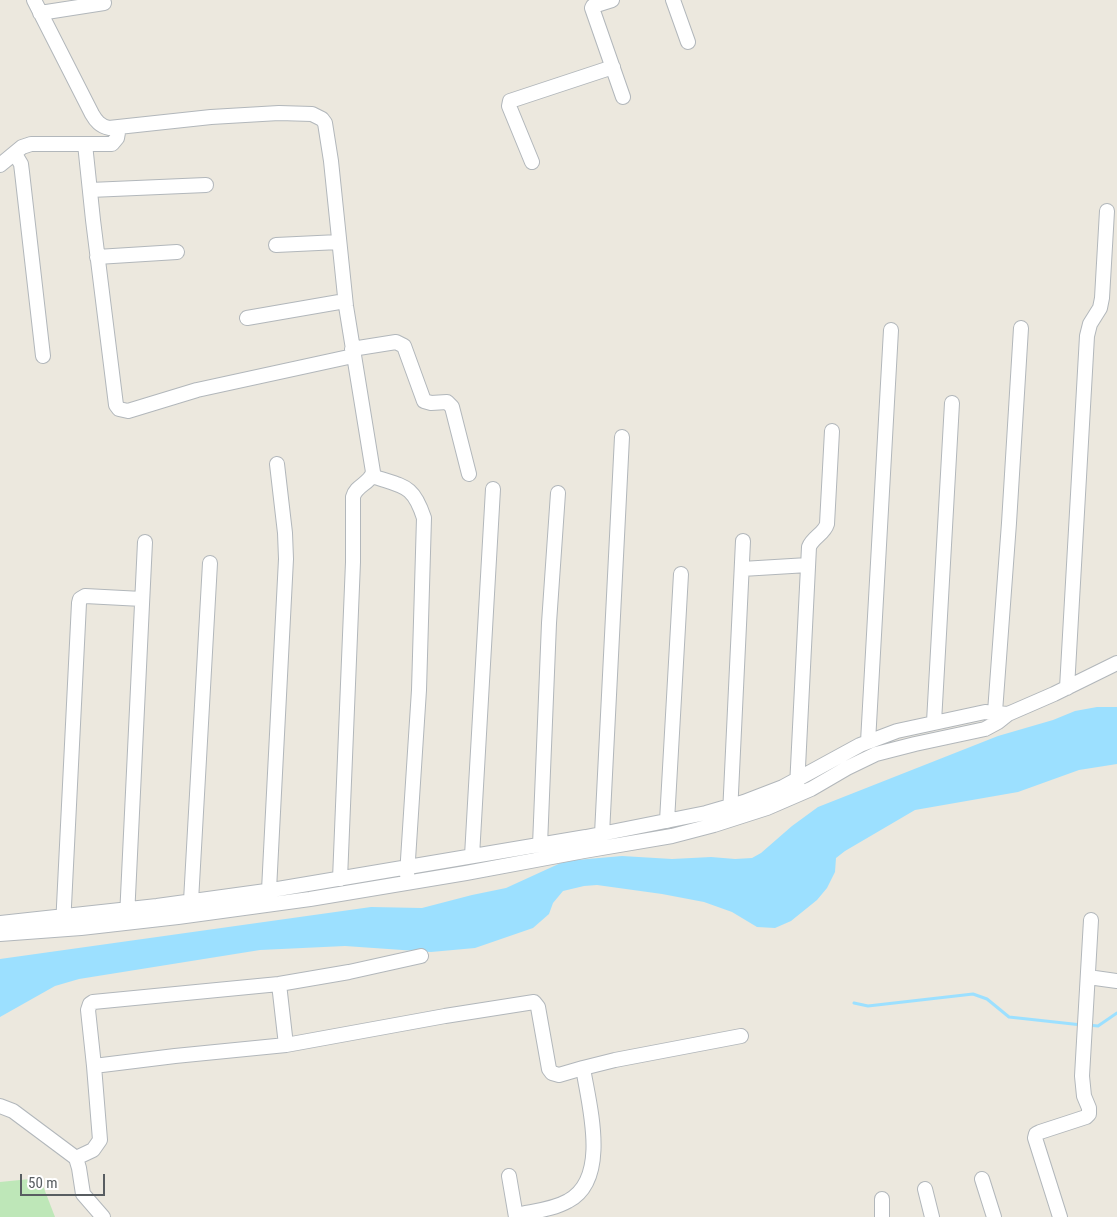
<!DOCTYPE html>
<html>
<head>
<meta charset="utf-8">
<style>
  body { margin:0 }
  #map { position:relative; width:1117px; height:1217px; overflow:hidden; background:#ece8de; font-family:"Roboto Condensed",sans-serif }
  canvas { display:block }
  .scale { position:absolute; left:20px; top:1174px; width:85px; height:22px; box-sizing:border-box; border:2px solid #585d61; border-top:0; padding-left:6px; font-size:15px; line-height:18px; white-space:nowrap; color:#585d61; -webkit-text-stroke:4px #fff; paint-order:stroke }
</style>
</head>
<body>
<div id="map">
<canvas width="1117" height="1217"></canvas>
<div class="scale">50 m</div>
</div>
<script>
const g = document.querySelector('canvas').getContext('2d');
g.lineJoin = 'round';
function fillPath(path, color) {
  g.fillStyle = color;
  g.fill(path, 'evenodd');
}
function trace(path, color, width, dash) {
  g.strokeStyle = color;
  g.lineWidth = width;
  g.lineCap = dash ? 'butt' : 'round';
  g.setLineDash(dash || []);
  g.stroke(path);
}
const green = new Path2D(`
  M40,1178L55,1217H0V1182Z`);
const water = new Path2D(`
  M1097,707H1117V764L1079,770L1018,792L915,810L845,851L836,858L835,872L827,888L817,900L791,921L775,928L757,927L732,912L704,902L662,894L597,885L584,886L563,891L553,903L549,914L533,928L475,948L431,952L345,946L260,950L79,979L55,986L0,1017V959L371,907L422,908L472,895L506,888L565,861L622,856L672,859L711,857L735,859L752,858L761,853L792,826L818,807L998,736L1053,720L1075,711Z`);
const stream = new Path2D(`
  M854,1003L868,1006L973,994L987,999L1009,1017L1082,1025
  M1088,1025L1098,1026L1117,1013`);
const street = new Path2D(`
  M34,0L92,114C96,121 100,126 109,128L211,117L279,113L312,114L322,119L325,123L331,161L346,306L373,472C370,484 356,485 353,497V562L340,879
  M612,0L593,6L592,8L623,97
  M673,0L688,42
  M40,13L104,3
  M85,144L93,220L116,405L119,409L128,411L197,390L353,356
  M15,154L21,164L22,172L43,356
  M532,162L509,106L510,101L613,67
  M0,165L22,147L31,144H112L117,138L119,127
  M90,190L206,185
  M276,245L339,242
  M97,257L177,252
  M247,318L345,301
  M352,349L396,342L404,346L424,401L431,403L447,402L452,407L469,474
  M372,476C404,487 413,484 424,518L419,690L407,875
  M742,569L808,565
  M1067,688L1087,336L1090,324L1100,308L1102,298L1107,211
  M995,712L1009,523L1021,328
  M934,722L952,403
  M868,742L891,330
  M797,787L809,547C813,537 824,534 827,524L832,431
  M730,814L743,541
  M667,821L681,574
  M602,834L622,437
  M540,845L549,623L558,493
  M472,856L493,489
  M269,890L286,559L285,533L277,464
  M191,901L210,563
  M127,917L145,542
  M0,923L157,906L266,891L586,837L706,813L744,802L783,787L860,745L897,731L985,712L1008,714
  M63,926L79,603L80,599L85,596L142,599
  M0,934L81,928L178,917L310,899L466,873L584,851L672,836L714,825L767,808L811,789L847,768L876,754L915,744L985,729L998,722L1008,714L1054,694L1117,663
  M1088,977L1117,981
  M279,984L286,1045
  M94,1066L88,1010L90,1004L93,1002L279,984L349,972L421,956
  M583,1068L615,1060L741,1036
  M0,1106L13,1111L76,1158L79,1168L83,1194L103,1217
  M76,1158L93,1150L100,1140L94,1066L175,1056L286,1045L445,1016L534,1002L538,1007L549,1069L552,1073L559,1075L583,1068C589,1105 610,1179 568,1201C552,1210 533,1211 516,1215
  M509,1176L516,1217
  M982,1179L994,1217
  M925,1189L932,1217
  M882,1199V1217
  M1060,1217L1035,1138L1036,1134L1040,1132L1086,1117L1089,1114V1108L1084,1096L1082,1076L1091,920`);
fillPath(green, '#bee7b8');
fillPath(water, '#9ce0ff');
trace(stream, '#9ce0ff', 3);
trace(street, '#b2b7bb', 16);
trace(street, '#fff', 14);
</script>
</body>
</html>
